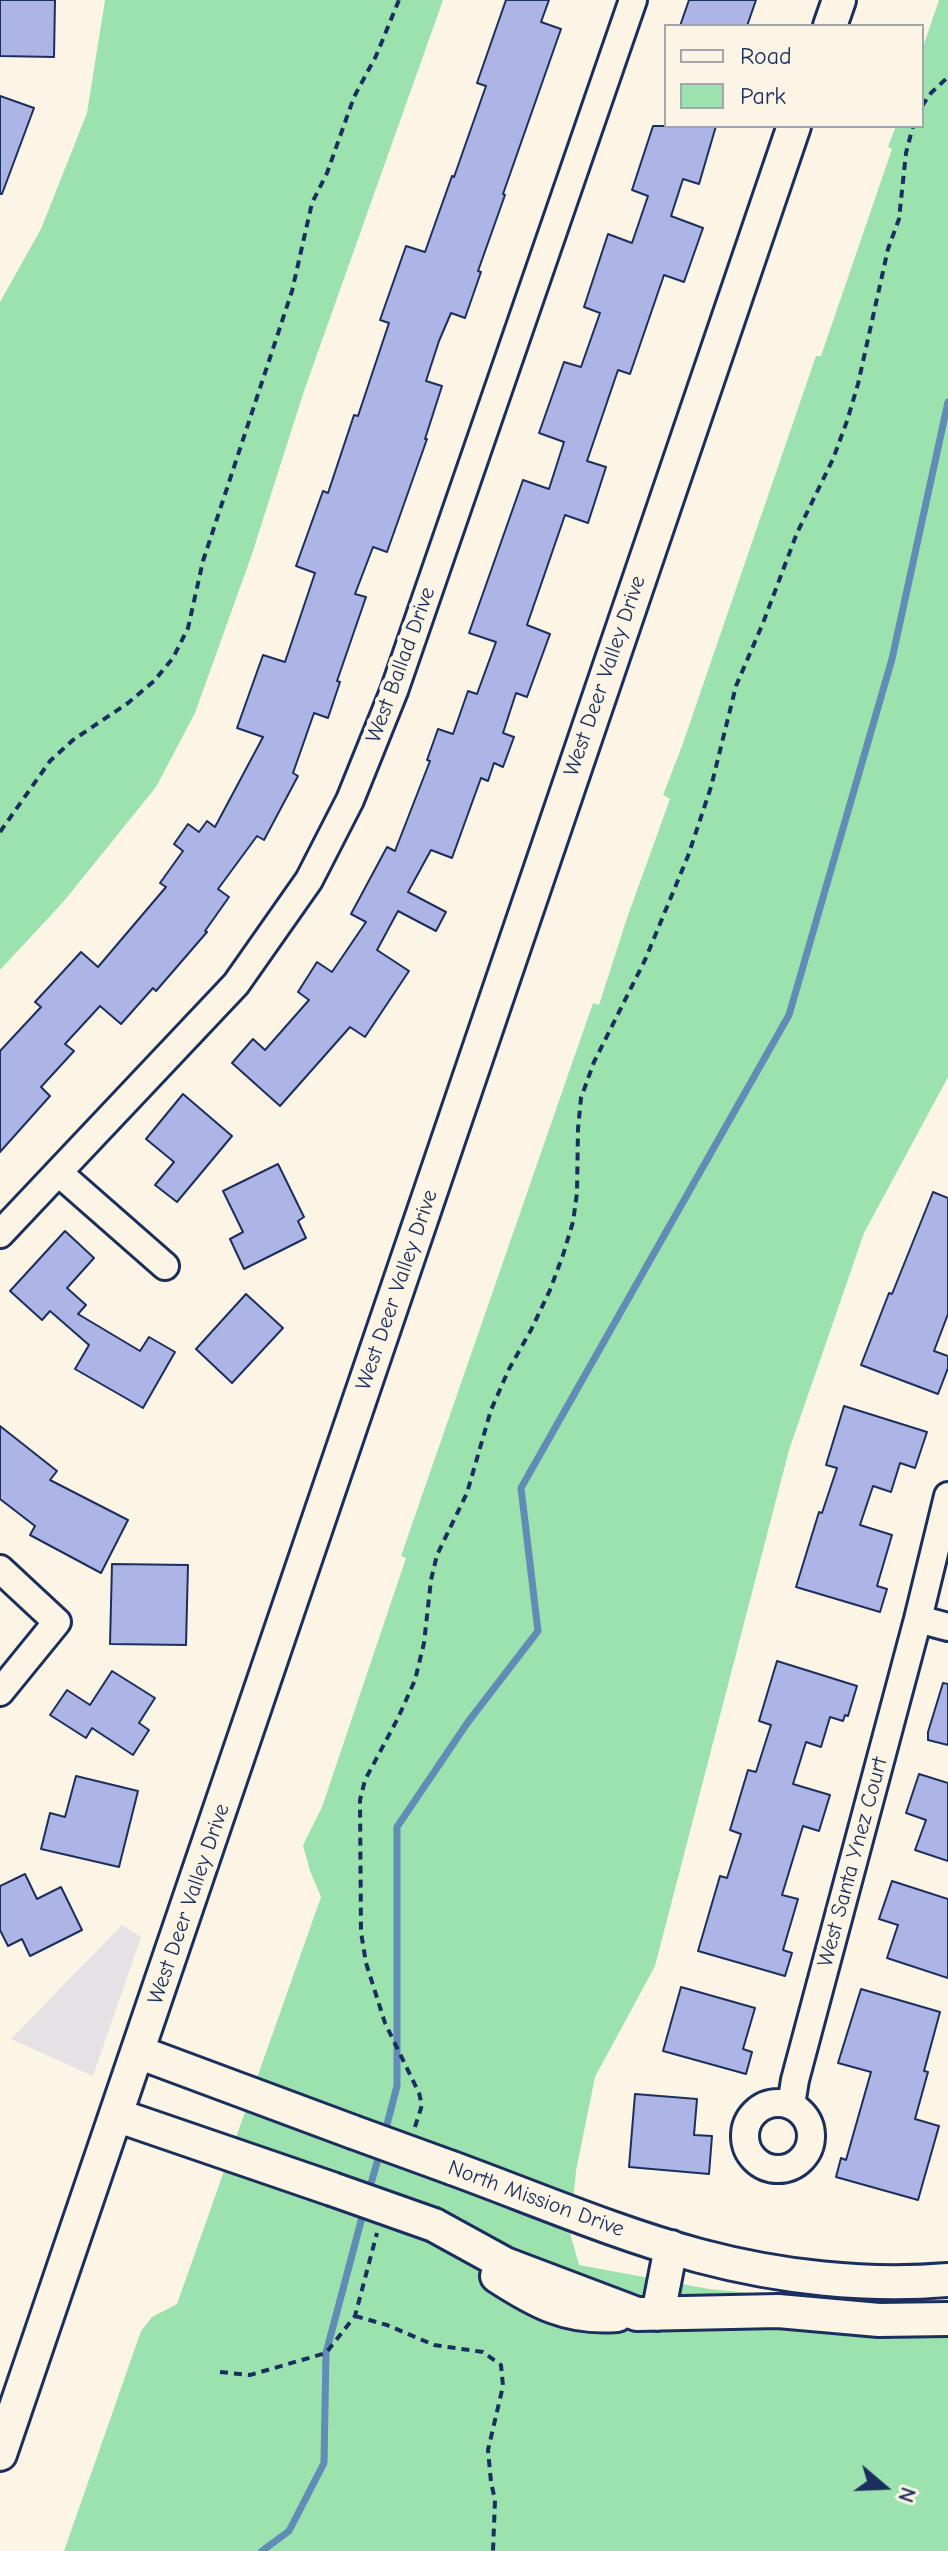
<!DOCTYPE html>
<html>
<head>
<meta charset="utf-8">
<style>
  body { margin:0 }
  #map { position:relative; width:948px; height:2551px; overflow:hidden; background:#fcf5e5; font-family:"Comic Neue",sans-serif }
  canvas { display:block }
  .legend { position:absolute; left:664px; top:24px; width:260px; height:104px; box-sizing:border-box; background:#fcf5e5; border:2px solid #a2a6af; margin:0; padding:10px 14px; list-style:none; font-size:24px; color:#1b2f5e }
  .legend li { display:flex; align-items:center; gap:16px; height:40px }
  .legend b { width:40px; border:2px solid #a2a6af }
  .north { position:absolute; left:844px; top:2447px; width:80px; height:80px; -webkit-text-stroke:6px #fcf5e5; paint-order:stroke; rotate:109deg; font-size:22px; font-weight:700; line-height:32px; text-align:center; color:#1b2f5e }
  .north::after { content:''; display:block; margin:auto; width:28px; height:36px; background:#1b2f5e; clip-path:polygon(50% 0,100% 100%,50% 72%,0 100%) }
</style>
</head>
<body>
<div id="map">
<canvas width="948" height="2551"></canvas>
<ul class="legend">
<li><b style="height:10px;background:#fcf5e5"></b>Road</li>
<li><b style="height:22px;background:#9ce2af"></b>Park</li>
</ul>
<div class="north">N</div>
</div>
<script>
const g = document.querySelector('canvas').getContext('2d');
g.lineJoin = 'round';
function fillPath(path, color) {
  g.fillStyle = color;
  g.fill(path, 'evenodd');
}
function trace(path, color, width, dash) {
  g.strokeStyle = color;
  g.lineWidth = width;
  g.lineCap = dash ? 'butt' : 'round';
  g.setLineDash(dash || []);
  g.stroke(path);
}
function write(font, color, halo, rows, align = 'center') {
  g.font = font + ' "Comic Neue",sans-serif';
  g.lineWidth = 8;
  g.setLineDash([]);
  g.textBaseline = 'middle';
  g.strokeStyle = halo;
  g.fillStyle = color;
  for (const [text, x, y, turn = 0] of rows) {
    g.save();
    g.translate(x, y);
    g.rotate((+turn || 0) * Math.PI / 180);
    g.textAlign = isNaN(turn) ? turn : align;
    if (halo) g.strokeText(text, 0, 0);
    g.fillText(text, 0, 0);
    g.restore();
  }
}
const built = new Path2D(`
  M122,1925L141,1937L93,2076L11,2039Z`);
const green = new Path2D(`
  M105,0H443L304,391L252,554L195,713L156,787L64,901L0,970V302L41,229L87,113Z
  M939,0H948V1077L864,1233L789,1450L655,1966L595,2077L576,2171L570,2233L579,2265L709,2289L872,2305L948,2302V2551H64L141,2331L152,2317L177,2304L321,1897L310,1871L303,1845L322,1807L406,1558L401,1556L586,1023L593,1003L599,1005L627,918L670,799L663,795L682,746L816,356H821L892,149L888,147L896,126H922V50Z`);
const stream = new Path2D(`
  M384,2136L397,2086V1827L468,1722L538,1631L521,1488L789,1015L892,659L948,402
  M368,2194L380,2152
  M262,2551L289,2531L324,2463L326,2353L364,2210`);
const building = new Path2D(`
  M0,0H55L54,57L0,56Z
  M506,0H549L541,22L561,29L503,194L505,195L478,271L481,272L465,318L451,313L439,341L426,381L442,386L425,439H427L387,552L373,547L355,594L366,597L337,681L340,682L328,718L314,713L293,773L298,776L264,840L257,836L218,889L229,897L205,931L207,932L156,991L153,988L121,1024L100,1006L65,1044L74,1051L41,1087L50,1096L0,1152V1051L41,1007L35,1002L81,952L98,967L166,887L160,883L183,851L174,844L188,824L199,832L207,821L215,827L263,737L237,728L263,655L285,662L315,573L296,566L323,491L328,493L354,415L358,416L389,323L380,320L406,246L425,252L452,176L454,177L486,86L477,83Z
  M689,0H756L747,26H680Z
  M0,96L34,108L2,194H0Z
  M653,126H716L699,184L683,179L671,216L703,228L684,282L664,275L630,374L618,370L587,461L606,467L588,523L565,515L527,625L550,634L527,697L516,693L503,733L514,737L503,767L494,763L488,781L481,778L452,858L431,850L408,892L446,912L436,931L398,911L377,950L409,971L365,1037L350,1027L280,1106L232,1063L253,1039L265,1050L309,1000L298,992L317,962L332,972L366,922L351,914L387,847L395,851L430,761L427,760L438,729L453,734L468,691L477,694L496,642L469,633L523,480L549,489L564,442L539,433L564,362L581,367L600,313L584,307L608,234L632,243L648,196L632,190Z
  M183,1094L232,1136L177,1202L155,1185L174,1162L146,1139Z
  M278,1164L304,1217L298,1221L306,1238L244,1269L230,1239L243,1232L223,1191Z
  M933,1192L948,1198V1314L934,1351L948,1356V1368L938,1394L861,1365L889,1293L892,1294Z
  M65,1231L94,1258L67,1288L86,1305L78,1314L140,1351L149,1337L175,1352L143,1408L75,1369L89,1345L50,1311L42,1320L10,1291Z
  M246,1294L283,1328L232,1383L196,1349Z
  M844,1406L927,1432L915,1468L900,1463L891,1492L873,1486L860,1525L892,1535L877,1586L887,1589L880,1612L796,1587L819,1512L822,1513L837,1468L826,1465Z
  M0,1426L57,1471L50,1480L128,1520L101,1573L30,1535L35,1526L0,1499Z
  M112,1564L188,1565L186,1645L110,1644Z
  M777,1661L857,1686L848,1716L845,1715L843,1721L830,1717L821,1747L806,1742L793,1784L830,1795L819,1831L803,1826L782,1895L798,1899L783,1950L792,1953L785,1976L698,1951L720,1876L727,1878L741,1834L730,1830L748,1770L756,1772L771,1725L759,1721Z
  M112,1671L155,1698L139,1723L149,1730L133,1755L92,1728L86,1738L50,1715L67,1690L90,1705Z
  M943,1683L948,1684V1745L928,1740V1732Z
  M919,1774L948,1783V1861L915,1850L926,1820L906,1813Z
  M76,1776L138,1791L119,1867L41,1849L50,1813L65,1817Z
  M25,1874L37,1899L61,1887L82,1930L30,1956L22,1939L8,1946L0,1930V1886Z
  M892,1881L948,1899V1978L887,1958L898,1925L879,1919Z
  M681,1987L755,2008L743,2049L752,2052L746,2074L663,2051Z
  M861,1989L940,2012L924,2071L928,2072L915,2119L939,2126L918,2200L836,2177L841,2158L846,2160L871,2072L838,2063Z
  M635,2094L697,2099L694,2135L712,2136L709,2174L629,2167Z`);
const path = new Path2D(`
  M922,106L931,93L948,77
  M0,832L50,761L73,740L128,703L154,681L173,658L188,628L203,561L292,291L312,203L327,173L354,97L376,56L399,0
  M415,2127L422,2105L419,2093L385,2023L366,1963L361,1932L360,1800L365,1780L398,1718L415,1680L424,1643L431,1580L437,1555L467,1493L491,1410L509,1369L531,1330L550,1290L563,1255L573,1222L577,1193L578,1129L581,1098L594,1062L645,960L688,856L711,787L736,686L763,623L797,533L833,459L847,421L858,384L888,249L899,219L906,153L913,126
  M355,2316L387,2325L434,2345L483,2352L501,2365L503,2386L488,2450L491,2482L495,2500L493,2551
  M220,2372L250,2375L326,2353L355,2316L377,2233`);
const minor = new Path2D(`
  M59,1173L165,1266
  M0,1234L236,984L309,880L350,800L394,691L633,0
  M0,1569L57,1622L0,1692
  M918,1619L948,1627
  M745 2136a33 33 0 1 1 66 0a33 33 0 1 1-66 0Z
  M791,2105L795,2080L918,1619L948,1496`);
const tertiary = new Path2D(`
  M830,26L839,0
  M138,2052L353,2132
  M116,2115L332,2189
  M452,2168C534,2198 615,2233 700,2256C779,2277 866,2287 948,2280
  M434,2225L505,2264L637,2314L778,2311L879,2320L948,2319
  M497,2276C537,2302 568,2319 617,2315
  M658,2314L671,2247
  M0,2454L794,126`);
const tertiaryBridge = new Path2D(`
  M353,2132L452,2168
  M332,2189L434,2225`);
const streetNames = [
  ["West Ballad Drive",401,665,-70],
  ["West Deer Valley Drive",605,676,-71],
  ["West Deer Valley Drive",397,1290,-71],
  ["West Santa Ynez Court",853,1862,-75],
  ["West Deer Valley Drive",189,1904,-71],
  ["North Mission Drive",536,2199,20]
];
fillPath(built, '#e4e2e5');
fillPath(green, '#9ce2af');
trace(stream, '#618cb5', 7);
fillPath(building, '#acb5e6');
trace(building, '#1b2f5e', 2);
trace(minor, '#1b2f5e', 32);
trace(tertiary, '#1b2f5e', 38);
trace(path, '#1b2f5e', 4, [8, 6]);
trace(minor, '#fcf5e5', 26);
trace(tertiary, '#fcf5e5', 32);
trace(tertiaryBridge, '#1b2f5e', 38, []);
trace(tertiaryBridge, '#fcf5e5', 32);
write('22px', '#1b2f5e', '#fcf5e5', streetNames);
</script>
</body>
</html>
